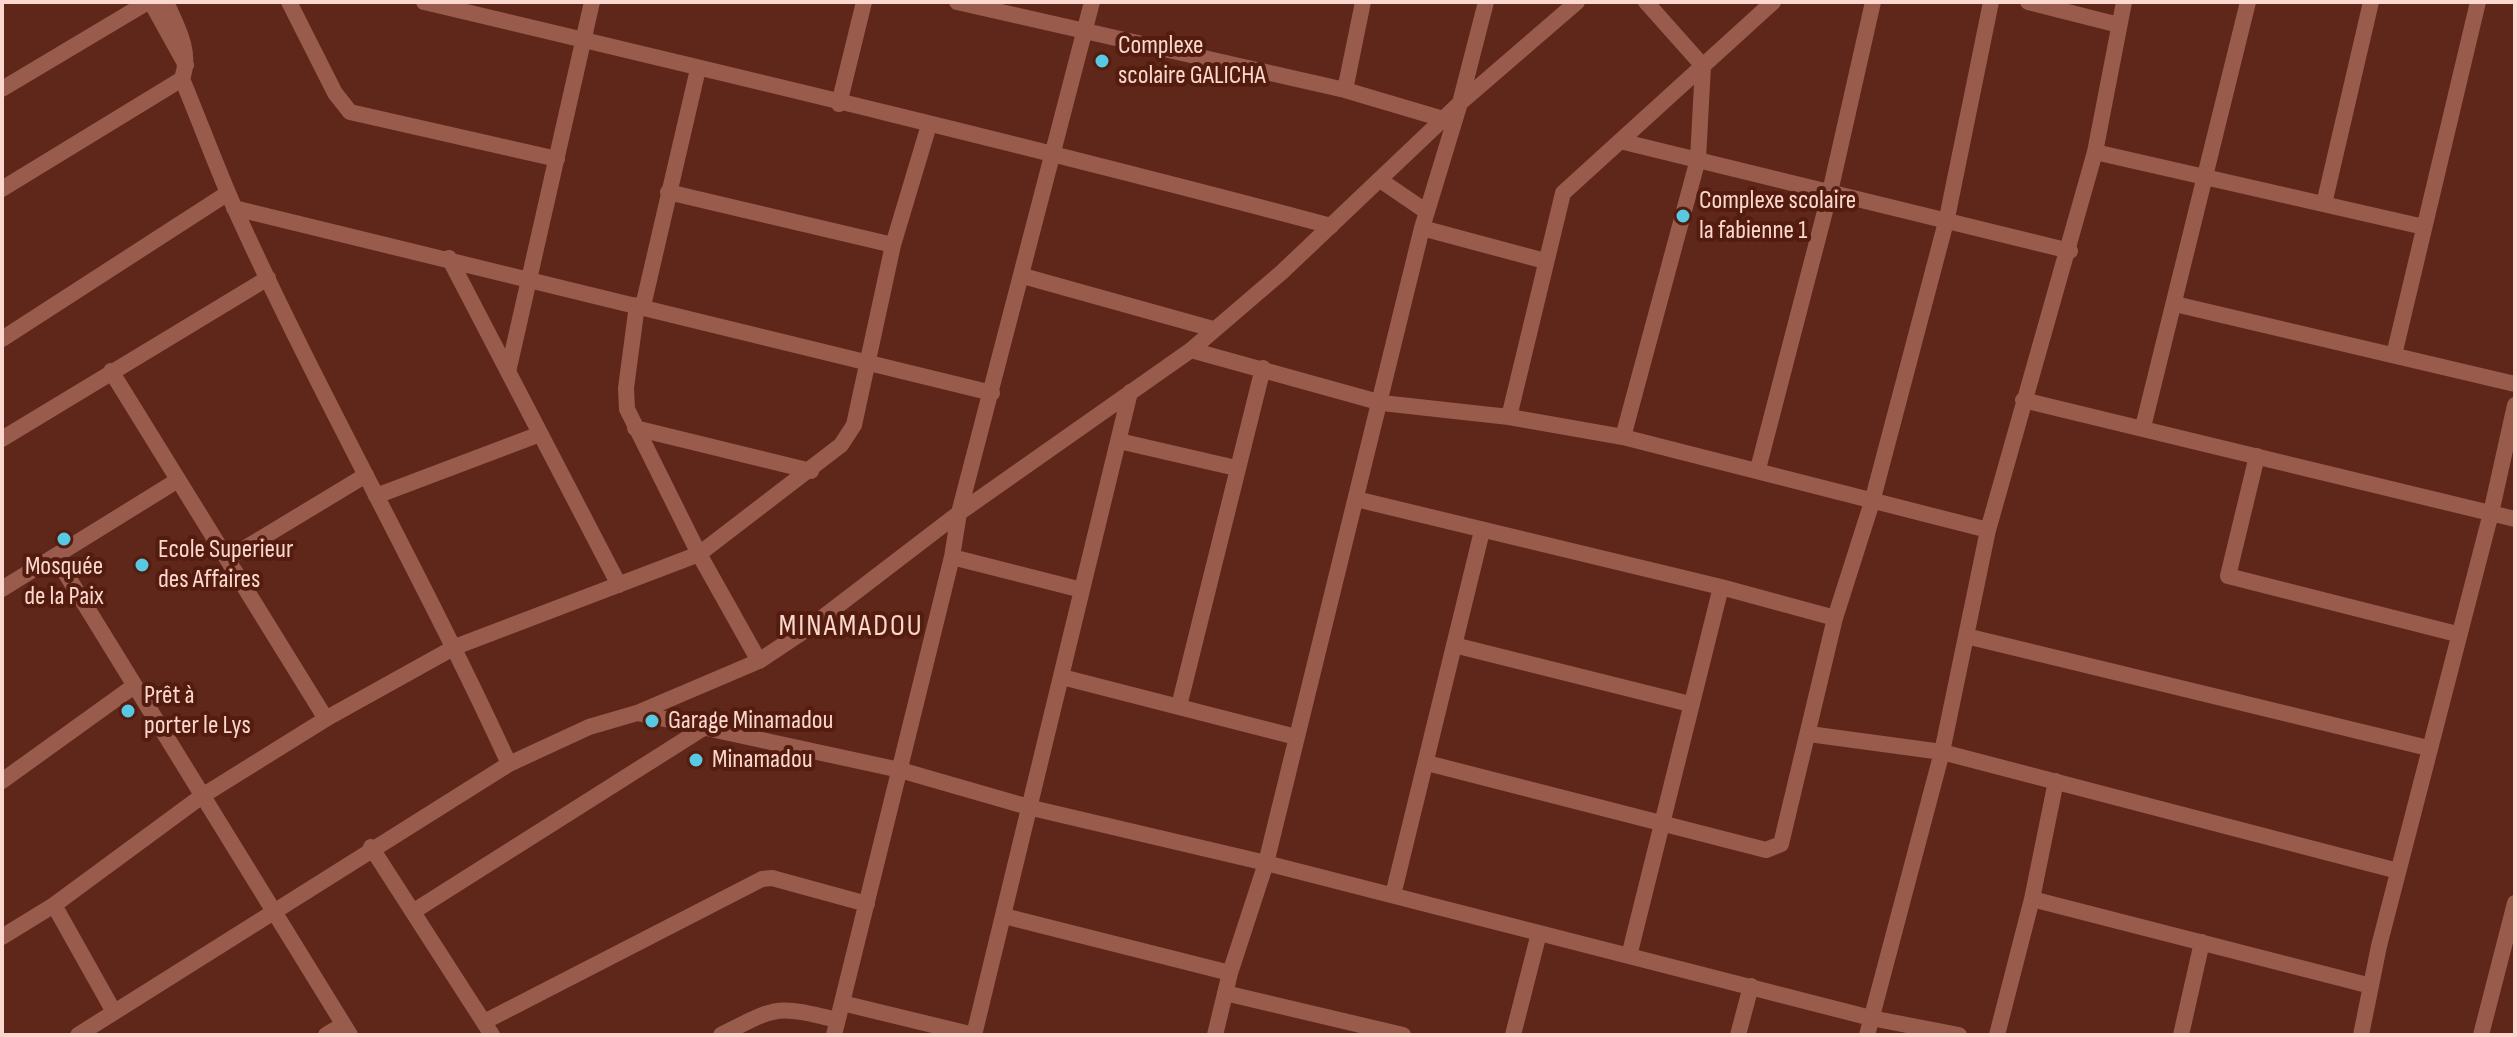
<!DOCTYPE html>
<html>
<head>
<meta charset="utf-8">
<style>
  body { margin:0 }
  #map { position:relative; width:2517px; height:1037px; overflow:hidden; background:#5f271a; font-family:"Sofia Sans Condensed",sans-serif }
  canvas { display:block }
  .frame { position:absolute; inset:0; border:4px solid #fbd7ce; pointer-events:none }
</style>
</head>
<body>
<div id="map">
<canvas width="2517" height="1037"></canvas>
<div class="frame"></div>
</div>
<script>
const g = document.querySelector('canvas').getContext('2d');
g.lineJoin = 'round';
function trace(path, color, width, dash) {
  g.strokeStyle = color;
  g.lineWidth = width;
  g.lineCap = dash ? 'butt' : 'round';
  g.setLineDash(dash || []);
  g.stroke(path);
}
function write(font, color, halo, rows, align = 'center') {
  g.font = font + ' "Sofia Sans Condensed",sans-serif';
  g.lineWidth = 8;
  g.setLineDash([]);
  g.textBaseline = 'middle';
  g.strokeStyle = halo;
  g.fillStyle = color;
  for (const [text, x, y, turn = 0] of rows) {
    g.save();
    g.translate(x, y);
    g.rotate((+turn || 0) * Math.PI / 180);
    g.textAlign = isNaN(turn) ? turn : align;
    if (halo) g.strokeText(text, 0, 0);
    g.fillText(text, 0, 0);
    g.restore();
  }
}
const minor = new Path2D(`
  M151,2L186,65
  M166,2C177,27 192,51 182,79C200,122 216,166 235,209C320,397 423,576 509,764
  M289,2L335,93L350,112L557,159
  M424,2C727,74 1031,146 1331,226
  M957,2L1345,90L1443,119
  M2028,2L2119,25
  M2,89L148,2
  M1345,90L1363,2
  M839,104L864,2
  M1620,141L2070,251
  M2095,152L2424,227
  M1380,180L1427,212
  M2,189L182,79
  M668,192L893,245
  M2324,204L2371,2
  M234,208L992,393
  M1422,228L1545,261
  M449,258L619,585
  M1023,276L1213,329
  M2175,304L2515,384
  M637,305L626,388L627,409L699,554L759,661
  M643,306L698,69
  M2,339L228,193
  M1191,350L1382,403L1509,417L1623,437L1988,530
  M2394,355L2478,2
  M111,371L326,719
  M508,372L592,2
  M2023,400L2515,519
  M1509,417L1563,193L1773,2
  M2143,427L2248,2
  M635,428L811,471
  M1623,437L1698,159L1703,66L1646,2
  M2,439L268,278
  M1119,441L1236,468
  M2257,456L2228,576L2457,634
  M1758,469L1830,192L1873,2
  M376,496L540,434
  M1356,499L1721,587L1835,618
  M55,556L350,1035
  M952,557L1082,590
  M227,559L366,475
  M2,589L178,480
  M1966,636L2428,748
  M1454,645L1690,704
  M1062,677L1296,737
  M1179,706L1263,368
  M637,713L900,770L1032,808L1266,863L1871,1018L1959,1035
  M1809,734L1942,752L2398,871
  M1427,763L1766,850L1781,844L1835,618L1872,502L1947,218L1991,2
  M2,781L134,686
  M371,847L492,1035
  M1393,895L1482,531
  M2032,899L2371,986
  M54,905L114,1012
  M414,911L705,727
  M1004,916L1230,973
  M2,937L54,905L202,796L329,717L455,647L699,554L841,445L854,425L893,245L929,125
  M1629,956L1721,587
  M1225,993L1403,1035
  M842,1003L974,1035
  M484,1022L762,879L772,878L867,904
  M78,1035L509,764L589,727L637,713L759,661L810,627L959,513L1191,350L1282,272L1460,103L1577,2
  M326,1035L343,1025
  M721,1035C778,1006 775,1005 837,1020
  M834,1035L952,557L959,513L1092,2
  M974,1035L1130,392
  M1215,1035L1230,973L1266,863L1422,228L1460,103L1486,2
  M1513,1035L1539,933
  M1738,1035L1751,986
  M1867,1035L1942,752L1988,530L2095,152L2124,2
  M1997,1035L2032,899L2056,781
  M2181,1035L2202,942
  M2361,1035L2379,946L2491,513L2515,405
  M2481,1035L2515,903`);
const markers = [
  [1102,61,8,"#57c9e2"],
  [1683,216,8,"#57c9e2"],
  [64,539,8,"#57c9e2"],
  [142,565,8,"#57c9e2"],
  [128,711,8,"#57c9e2"],
  [652,721,8,"#57c9e2"],
  [696,760,8,"#57c9e2"]
];
const poiNames = [
  ["Complexe",1118,46],
  ["scolaire GALICHA",1118,76],
  ["Complexe scolaire",1699,201],
  ["la fabienne 1",1699,231],
  ["Ecole Superieur",158,550],
  ["des Affaires",158,580],
  ["Mosquée",64,567,"center"],
  ["de la Paix",64,597,"center"],
  ["Prêt à",144,696],
  ["porter le Lys",144,726],
  ["Garage Minamadou",668,721],
  ["Minamadou",712,760]
];
const quarterNames = [
  ["MINAMADOU",851,627]
];
trace(minor, '#995b4c', 16);
for (const [x, y, r, color] of markers) {
  const dot = new Path2D();
  dot.arc(x, y, r, 0, 2 * Math.PI);
  g.fillStyle = color;
  g.fill(dot);
  trace(dot, '#531c0f', 3);
}
write('26px', '#fbd7ce', '#531c0f', poiNames, 'left');
g.letterSpacing = '2px';
write('30px', '#fbd7ce', '#531c0f', quarterNames);
g.letterSpacing = '0px';
</script>
</body>
</html>
